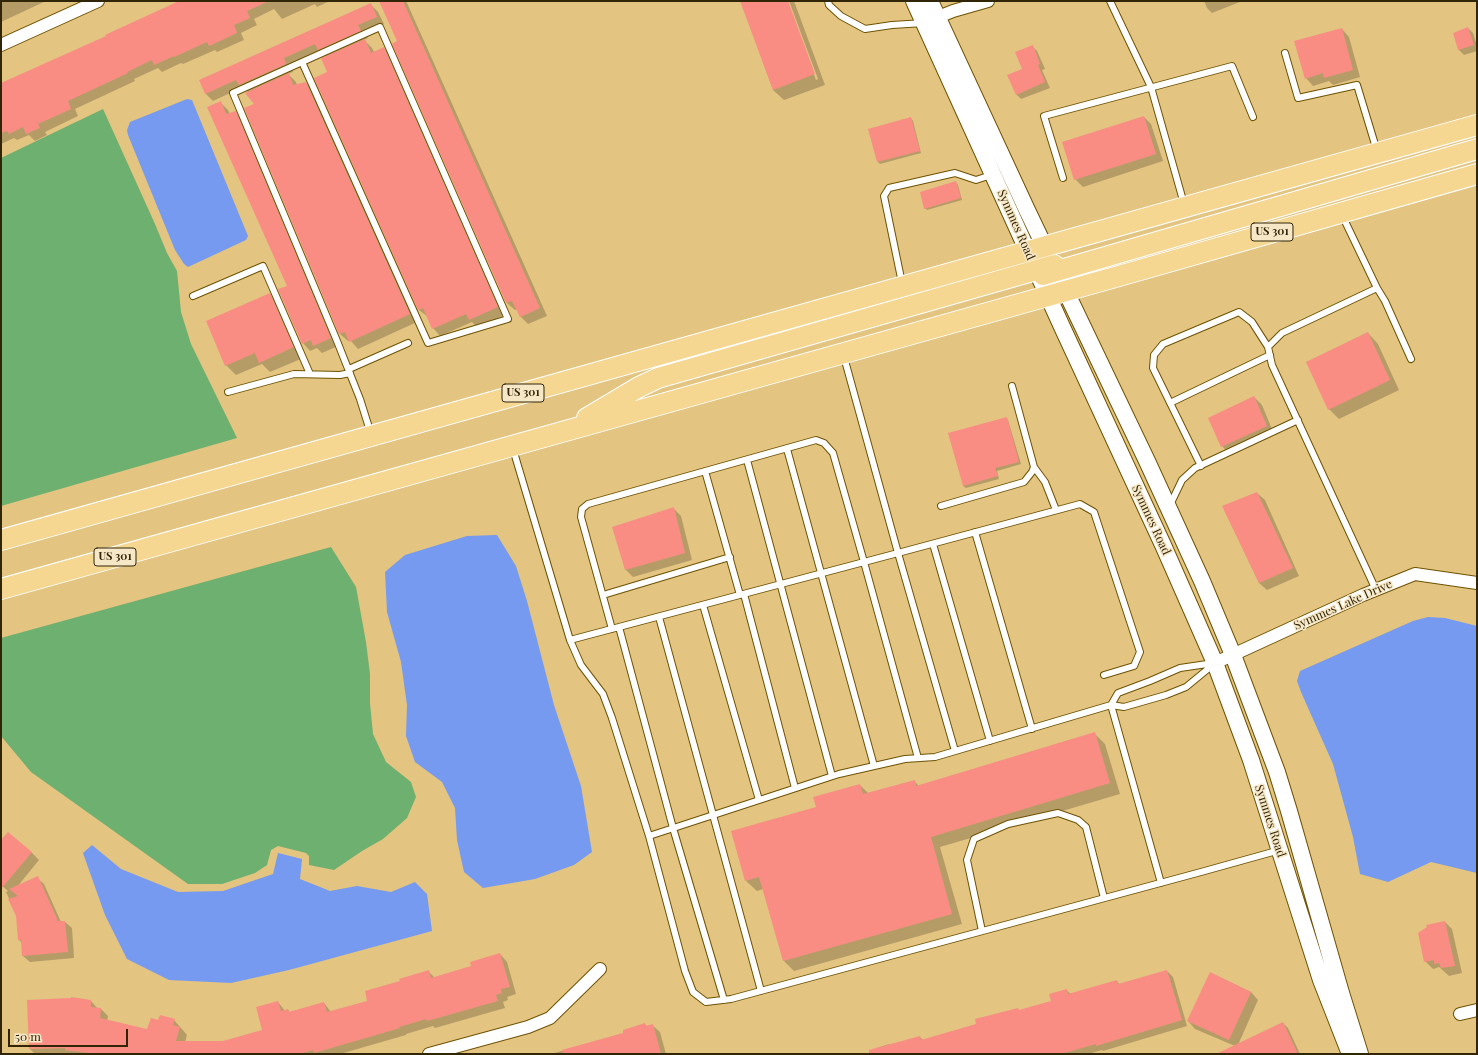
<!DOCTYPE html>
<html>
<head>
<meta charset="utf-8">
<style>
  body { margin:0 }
  #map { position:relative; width:1478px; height:1055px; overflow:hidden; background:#e3c480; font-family:"Playfair Display",serif }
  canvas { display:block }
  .frame { position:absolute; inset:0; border:2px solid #312508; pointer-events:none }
  .scale { position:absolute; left:8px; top:1029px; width:120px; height:18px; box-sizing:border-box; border:2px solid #312508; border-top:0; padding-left:5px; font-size:12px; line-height:14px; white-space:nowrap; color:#312508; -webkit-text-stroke:3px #f6e7c6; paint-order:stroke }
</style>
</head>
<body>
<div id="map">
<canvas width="1478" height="1055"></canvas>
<div class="frame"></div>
<div class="scale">50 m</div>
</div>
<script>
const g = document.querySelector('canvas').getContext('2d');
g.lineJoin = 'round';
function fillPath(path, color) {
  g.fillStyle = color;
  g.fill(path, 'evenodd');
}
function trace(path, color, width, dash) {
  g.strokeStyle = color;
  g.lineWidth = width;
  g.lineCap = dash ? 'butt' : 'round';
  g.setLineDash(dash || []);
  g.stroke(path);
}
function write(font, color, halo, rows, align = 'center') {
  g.font = font + ' "Playfair Display",serif';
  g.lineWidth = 3;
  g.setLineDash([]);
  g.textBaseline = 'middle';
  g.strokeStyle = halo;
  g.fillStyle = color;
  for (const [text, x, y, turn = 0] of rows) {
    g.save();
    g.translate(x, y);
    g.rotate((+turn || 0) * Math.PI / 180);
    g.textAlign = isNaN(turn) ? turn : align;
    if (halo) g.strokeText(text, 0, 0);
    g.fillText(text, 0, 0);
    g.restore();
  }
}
const green = new Path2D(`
  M103,109L155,224L167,253L177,271L181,312L191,344L237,438L1,506V158Z
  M331,547L356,587L366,642L370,674V703L373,734L386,762L411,782L416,797L407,818L383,839L362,851L334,870L309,865V856L306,853L278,846L271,850L267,865L255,873L222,884H188L31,772L1,736V638Z`);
const water = new Path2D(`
  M187,99L192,100L248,236L246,240L188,267L184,264L175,250L128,135L127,130L130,122Z
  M497,535L516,566L527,601L554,705L581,786L592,852L574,865L535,879L483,888L464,872L457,840L455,808L442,782L415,762L406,736L407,705L401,662L387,612L385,572L405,555L467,536Z
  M1428,617L1445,618L1477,626V873L1431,862L1388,882L1360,874L1353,837L1333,764L1301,692L1297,681L1300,671L1413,621Z
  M92,845L121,869L178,892L223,891L273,874L278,853L302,859L300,879L330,891L357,886L391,892L415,882L427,894L432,931L289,970L231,983L169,980L127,959L105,915L83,853Z`);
const shadow = new Path2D(`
  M1,1H46L1,22Z
  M184,1H330L317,7L315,4L282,19L274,9L254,19L257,25L241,33L244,40L217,52L215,50L183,64L181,63L162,72L158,68L134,79L135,81L75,109L78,116L45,132L47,135L35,141L29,135L17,140L14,138L1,144V85Z
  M387,1H406L407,3L547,316L528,324L520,316L517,309L515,310L507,303L393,44L398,42Z
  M741,1H787L816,80L818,79L789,1H794L825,85L784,100L773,90Z
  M1204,1H1240V2L1212,13L1207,8Z
  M371,5L378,12L384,24L365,33L368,38L364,40L372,48L374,52L384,48L391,56L505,315L477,327L472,322L440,336L433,328L428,317L419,310L315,79L329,73L326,57L321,52L291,66L293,72L288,74L296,82L297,85L306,83L313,90L417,322L358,349L350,340L348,341L340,334L245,108L255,105L248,92L243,87L213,101L205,93Z
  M1468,28L1473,33L1477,46V51L1464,55L1459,50L1454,34Z
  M1342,29L1349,37L1360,77L1333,85L1329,81L1313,86L1306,78Z
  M1032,46L1037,51L1045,69L1042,70L1050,88L1021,99L1016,94L1023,70Z
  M220,102L228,110L230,114L235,112L243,120L338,346L322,353L317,348L310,351L303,343L288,286Z
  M1144,117L1151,124L1163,161L1083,187L1075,179Z
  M911,118L913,121L921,153L880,164L878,162Z
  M956,183L958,185L962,200L927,210L925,208Z
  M270,294L280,304L303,358L270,372L262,364L236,375L226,365Z
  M1368,333L1378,344L1399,390L1339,419L1329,409Z
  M1254,397L1262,405L1274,434L1229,454L1222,446Z
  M1006,418L1008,420L1021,464L997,471L999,479L966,488L963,486Z
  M1257,493L1265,500L1299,576L1267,590L1259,583L1223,507Z
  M673,508L681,516L692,560L633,577L625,569Z
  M1094,733L1105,744L1120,794L940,847L962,924L794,971L784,961L763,889L757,891L746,881L818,808L860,785L869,794L914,781L919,786Z
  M1,841L31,852L39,860L17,887L37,878L44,884L61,922H65L72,928L74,958L30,962L23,956L22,943L19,940L17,916L6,892L8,891L1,885Z
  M1445,922L1452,929L1462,973L1449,976L1439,967L1433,969L1425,961Z
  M500,954L507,962L516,994L507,997L508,1000L503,1002L505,1008L435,1028L433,1026L406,1034V1035L340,1054H35L30,1049L28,1001H91L98,1009H101L108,1016L107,1021L148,1030L159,1022L174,1020L187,1035L185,1042H223L263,1031L278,1002L285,1011L288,1010L290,1012L324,1003L331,1012L369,1001L401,982L429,972L435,978L473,967Z
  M1167,971L1173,977L1187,1026L1103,1051L1102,1050L1088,1054H868L878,1051L877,1048L889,1044L890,1045L920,1037L923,1040L1053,1002L1066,990L1071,994L1117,981L1120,985Z
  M1211,973L1251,992L1258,1000L1238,1045L1283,1023L1288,1028L1300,1054H1236L1235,1046L1195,1029L1188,1021Z
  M645,1024L647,1027L652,1025L660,1032L666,1054H551L625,1033Z`);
const building = new Path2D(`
  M179,1H269L247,11L250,18L234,25L237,33L209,46L207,42L174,57V56L154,65L152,60L127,72L128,73L68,101L71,109L38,124L40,128L26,134L23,127L9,134L7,131L1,133V83L106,36L105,35Z
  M379,1H403L540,308L520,317L512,301L506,303L392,44L397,41Z
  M740,1H788L815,74L773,90Z
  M371,3L377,17L358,25L361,31L318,50L315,44L284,58L286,64L239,85L236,80L205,94L199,80Z
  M1468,27L1474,45L1458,50L1453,33Z
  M1342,28L1353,70L1324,78L1323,73L1305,79L1294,41Z
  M365,39L371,53L384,47L498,307L469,320L466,314L432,329L423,308L418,310L314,78L327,72L321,58Z
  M1033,45L1040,64L1038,65L1045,82L1016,95L1007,75L1022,69L1015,52Z
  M289,73L293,85L306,82L410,314L349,342L345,332L339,334L244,108L254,104L245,93Z
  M221,101L226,114L236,111L331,338L313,346L311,340L302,344L278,289L287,286L207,107Z
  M1144,116L1156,154L1074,180L1062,142Z
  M911,117L920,151L877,162L868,129Z
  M956,181L961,198L924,209L920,192Z
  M270,293L294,347L259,363L255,353L225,366L206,321Z
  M1368,332L1390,380L1328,410L1306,362Z
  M1254,396L1267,426L1221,447L1208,418Z
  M1007,417L1019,462L995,468L998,476L963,486L948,433Z
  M1257,492L1293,568L1259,583L1222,506Z
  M674,507L685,553L625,570L612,527Z
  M1095,732L1110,783L931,837L952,914L783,961L759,877L745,881L731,831L816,807L813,797L860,784L863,794L915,780L916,786Z
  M8,832L32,852L1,889V840Z
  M38,876L58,921H65L68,952L22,956L21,940H18L16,916L8,899L18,896L9,889Z
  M1445,921L1455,966L1441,968L1439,963L1434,964V960L1424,962L1418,933L1427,927L1426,925Z
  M500,953L510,987L501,989L502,993L496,995L498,1001L427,1021L426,1019L399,1027L400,1028L314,1053L313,1050L300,1054H98L65,1050V1048L29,1049L27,1000L71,998V997L91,1000V1007L101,1008L100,1018L147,1029L151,1018L158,1020L160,1015L175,1019L173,1025L180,1027L176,1041H223L262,1030L256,1007L278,1001L281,1011L288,1009L289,1012L324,1002L327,1012L367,1001L365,991L400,981L399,979L429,970L431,978L471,966L470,962Z
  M1167,970L1182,1020L1096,1046V1044L1061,1054H869V1050L920,1036L921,1040L976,1024L975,1019L1018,1008L1019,1010L1051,1001L1049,994L1067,989L1068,994L1117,980L1118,984Z
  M1210,972L1251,992L1229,1040L1187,1021Z
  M1283,1022L1298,1054H1216Z
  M645,1023V1026L653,1024L661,1054H563L562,1050L623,1033V1030Z`);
const service = new Path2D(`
  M828,1L829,5L841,16L865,29L892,25L924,23
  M1110,1L1151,87L1184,204
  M1285,53L1298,98L1357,85L1377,151
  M302,62L428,343L508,319L380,27L233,93L337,341L360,399L371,434
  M1063,178L1044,116L1232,66L1253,117
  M1342,215L1377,288L1282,333L1268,347L1272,365L1376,590
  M902,283L884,196L889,188L955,173L976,180L991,175
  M1377,288L1385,301L1411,359
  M193,296L263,266L310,374
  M844,357L898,553L1080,504L1094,512L1140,652L1134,666L1104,675
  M349,369L408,343
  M1012,386L1034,467L1045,482L1056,510
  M228,392L294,374L340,375L350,373
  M1170,403L1270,355
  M513,449L570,640L898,553L955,751
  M787,449L874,766
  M747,460L832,776
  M1201,466L1153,368L1154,355L1163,344L1239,312L1252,322L1268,347
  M705,471L740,595
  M1170,505L1182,480L1195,468L1298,420
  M941,506L1024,482L1032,472L1034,467
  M975,532L1032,729
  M933,544L990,741
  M744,594L795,788
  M603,595L730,557
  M703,605L759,800
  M659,617L761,991
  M619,627L673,828L724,1000
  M612,629L581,517L582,509L588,504L816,440L824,443L833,453L864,562L918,758
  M570,640L581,665L603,694L612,718L649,836
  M1214,664L1186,687L1166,695L1124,707L1111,705L935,757L905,759L839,774L649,836L685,971L693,992L706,1002L731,999L1201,872L1280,850
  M1161,883L1111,705L1118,693L1150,681L1180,668L1214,663
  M982,931L967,860L974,839L1008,824L1058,813L1078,820L1086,827L1104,898`);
const minor = new Path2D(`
  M931,20L953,11L988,1
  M1,45L98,1
  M1215,663L1363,595L1415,574L1477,583
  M1460,1014L1477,1010
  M429,1054L528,1027L550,1018L600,969`);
const tertiary = new Path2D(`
  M914,1L1063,329L1163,545L1215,663L1251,760L1321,980L1350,1054
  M930,1L1027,210L1147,461L1202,581L1233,655L1277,772L1289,811L1341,993L1360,1054`);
const primary = new Path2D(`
  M1043,275L1477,149
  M587,418L639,387L658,378L1054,265
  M1,540L1477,125
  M1,589L1112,278L1477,174`);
const shields = [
  [1272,232,42],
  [523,393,42],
  [115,557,42]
];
const shieldNames = [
  ["US 301",1272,232],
  ["US 301",523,393],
  ["US 301",115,557]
];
const streetNames = [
  ["Symmes Road",1016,225,66],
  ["Symmes Road",1151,520,65],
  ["Symmes Lake Drive",1343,605,-24],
  ["Symmes Road",1270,821,72]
];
fillPath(green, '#6db070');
fillPath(water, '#769aef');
fillPath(shadow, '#0003');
fillPath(building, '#f98d84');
trace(service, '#6e5202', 8);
trace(minor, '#6e5202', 14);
trace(tertiary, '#6e5202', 18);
trace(primary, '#fff', 22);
trace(service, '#fff', 6);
trace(minor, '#fff', 12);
trace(tertiary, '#fff', 16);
trace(primary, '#f5d792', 20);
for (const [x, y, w] of shields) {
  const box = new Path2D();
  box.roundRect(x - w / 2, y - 9, w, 18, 3);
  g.fillStyle = '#f6e7c6';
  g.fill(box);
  trace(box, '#312508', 1);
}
write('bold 11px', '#312508', null, shieldNames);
write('12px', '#312508', '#f6e7c6', streetNames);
</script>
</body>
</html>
